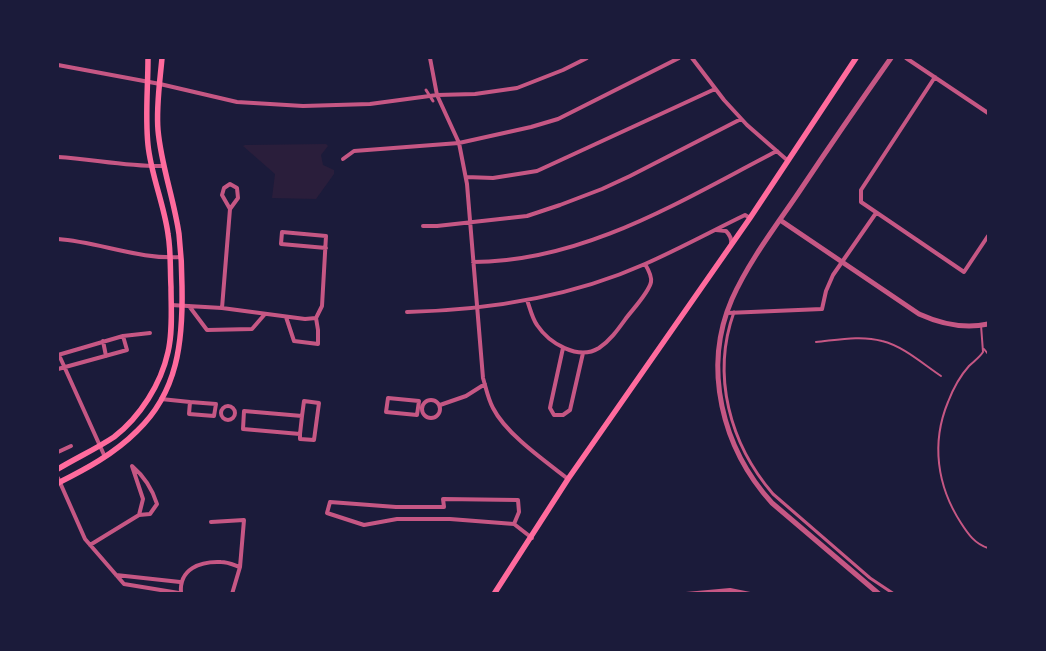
<!DOCTYPE html>
<html>
<head>
<meta charset="utf-8">
<style>
  body { margin:0 }
  #map { position:relative; width:1046px; height:651px; overflow:hidden; background:#1b1b3a; font-family:Overpass,sans-serif }
  canvas { display:block }
  .frame { position:absolute; inset:0; border:59px solid #1b1b3a; pointer-events:none }
</style>
</head>
<body>
<div id="map">
<canvas width="1046" height="651"></canvas>
<div class="frame"></div>
</div>
<script>
const g = document.querySelector('canvas').getContext('2d');
g.lineJoin = 'round';
function fillPath(path, color) {
  g.fillStyle = color;
  g.fill(path, 'evenodd');
}
function trace(path, color, width, dash) {
  g.strokeStyle = color;
  g.lineWidth = width;
  g.lineCap = dash ? 'butt' : 'round';
  g.setLineDash(dash || []);
  g.stroke(path);
}
const green = new Path2D(`
  M326,144L328,146L321,155L323,165L334,170V174L316,199L272,198L275,174L243,146L245,145Z`);
const service = new Path2D(`
  M981,325L983,352C979,358 974,361 969,366C960,376 953,389 948,402C931,443 937,486 961,523C968,534 975,544 988,548
  M816,342C837,340 861,335 882,341C903,346 923,364 941,376
  M984,349L988,354`);
const pedestrian = new Path2D(`
  M426,90L433,101
  M734,312C711,376 730,444 773,494L870,578L894,594`);
const minor = new Path2D(`
  M430,58L437,95L459,143L467,184L483,378C486,388 488,399 493,408C506,434 545,461 568,479
  M692,58L724,100L747,125L787,160
  M906,58L988,113
  M58,65L160,84L237,102L303,106L370,104L437,95L475,94L517,88L563,70L587,58
  M935,77L861,190V202L964,272L988,236
  M58,157C93,159 128,167 164,166
  M343,159L354,151L459,143L531,127L558,119L679,58
  M466,177L493,178L537,171L715,89
  M423,226H437L527,216L560,205L602,189L630,176L741,119
  M716,230L726,231C730,235 732,239 731,244
  M58,239C99,242 140,260 181,257
  M473,262C584,262 682,200 777,151
  M527,300C530,308 532,318 537,325C549,343 578,361 599,348C611,340 619,328 627,317C634,308 649,292 651,282C652,276 648,269 645,264
  M171,305L222,308L305,319L316,318L322,306L326,236L282,232L281,244L326,248
  M189,306L207,330L252,329L265,314
  M222,308L230,209L238,198L237,188L230,184L224,188L222,195L230,209
  M407,312C488,310 571,297 645,264C679,249 712,231 745,215L750,218
  M727,313L822,309L826,291L833,275L876,213
  M286,317L294,341L318,344V330L316,318
  M103,341L106,356
  M563,348L551,403L550,408L554,415H563L570,410L583,353
  M58,355L123,336L150,333
  M59,355L105,457
  M58,369L127,350L123,336
  M388,398L419,401L417,415L386,412Z
  M161,399L190,402
  M422 409a9 9 0 1 1 18 0a9 9 0 1 1-18 0Z
  M190,402L216,404L214,416L189,414Z
  M440,405L466,396L485,384
  M221 413a7 7 0 1 1 14 0a7 7 0 1 1-14 0Z
  M244,411L302,416L300,434L243,429Z
  M300,434V439L314,440L319,403L304,401L302,416
  M58,452L71,446
  M58,478L85,539L124,584L185,594
  M211,522L244,520L240,567L232,594
  M514,524L450,519H397L364,525L327,513L330,502L396,507H444L443,499L518,500L519,512L514,524L532,538
  M90,545L139,515L150,514L157,504C152,488 145,477 132,466L143,499L139,515
  M116,575L180,582
  M181,593C179,569 200,561 221,562C228,562 234,565 240,567
  M686,594L730,590L750,594`);
const tertiary = new Path2D(`
  M780,220L919,314C941,324 965,329 988,324
  M879,594L772,503C722,448 702,368 732,299C749,261 776,226 799,192C829,147 860,102 891,58`);
const secondary = new Path2D(`
  M58,469C76,458 96,449 114,437C140,417 161,384 168,352C173,331 171,308 171,287C170,269 171,251 168,234C164,204 151,175 148,145C145,116 148,87 148,58
  M58,483C86,469 114,454 137,431C178,392 183,341 182,287C182,269 181,252 179,234C174,199 161,165 158,130C156,106 160,81 162,58
  M494,594L568,479L750,218L856,58`);
fillPath(green, '#2a1e3b');
trace(service, '#c65784', 2);
trace(pedestrian, '#c65784', 3);
trace(minor, '#c65784', 4);
trace(tertiary, '#c65784', 5);
trace(secondary, '#ff6b9d', 5.5);
</script>
</body>
</html>
